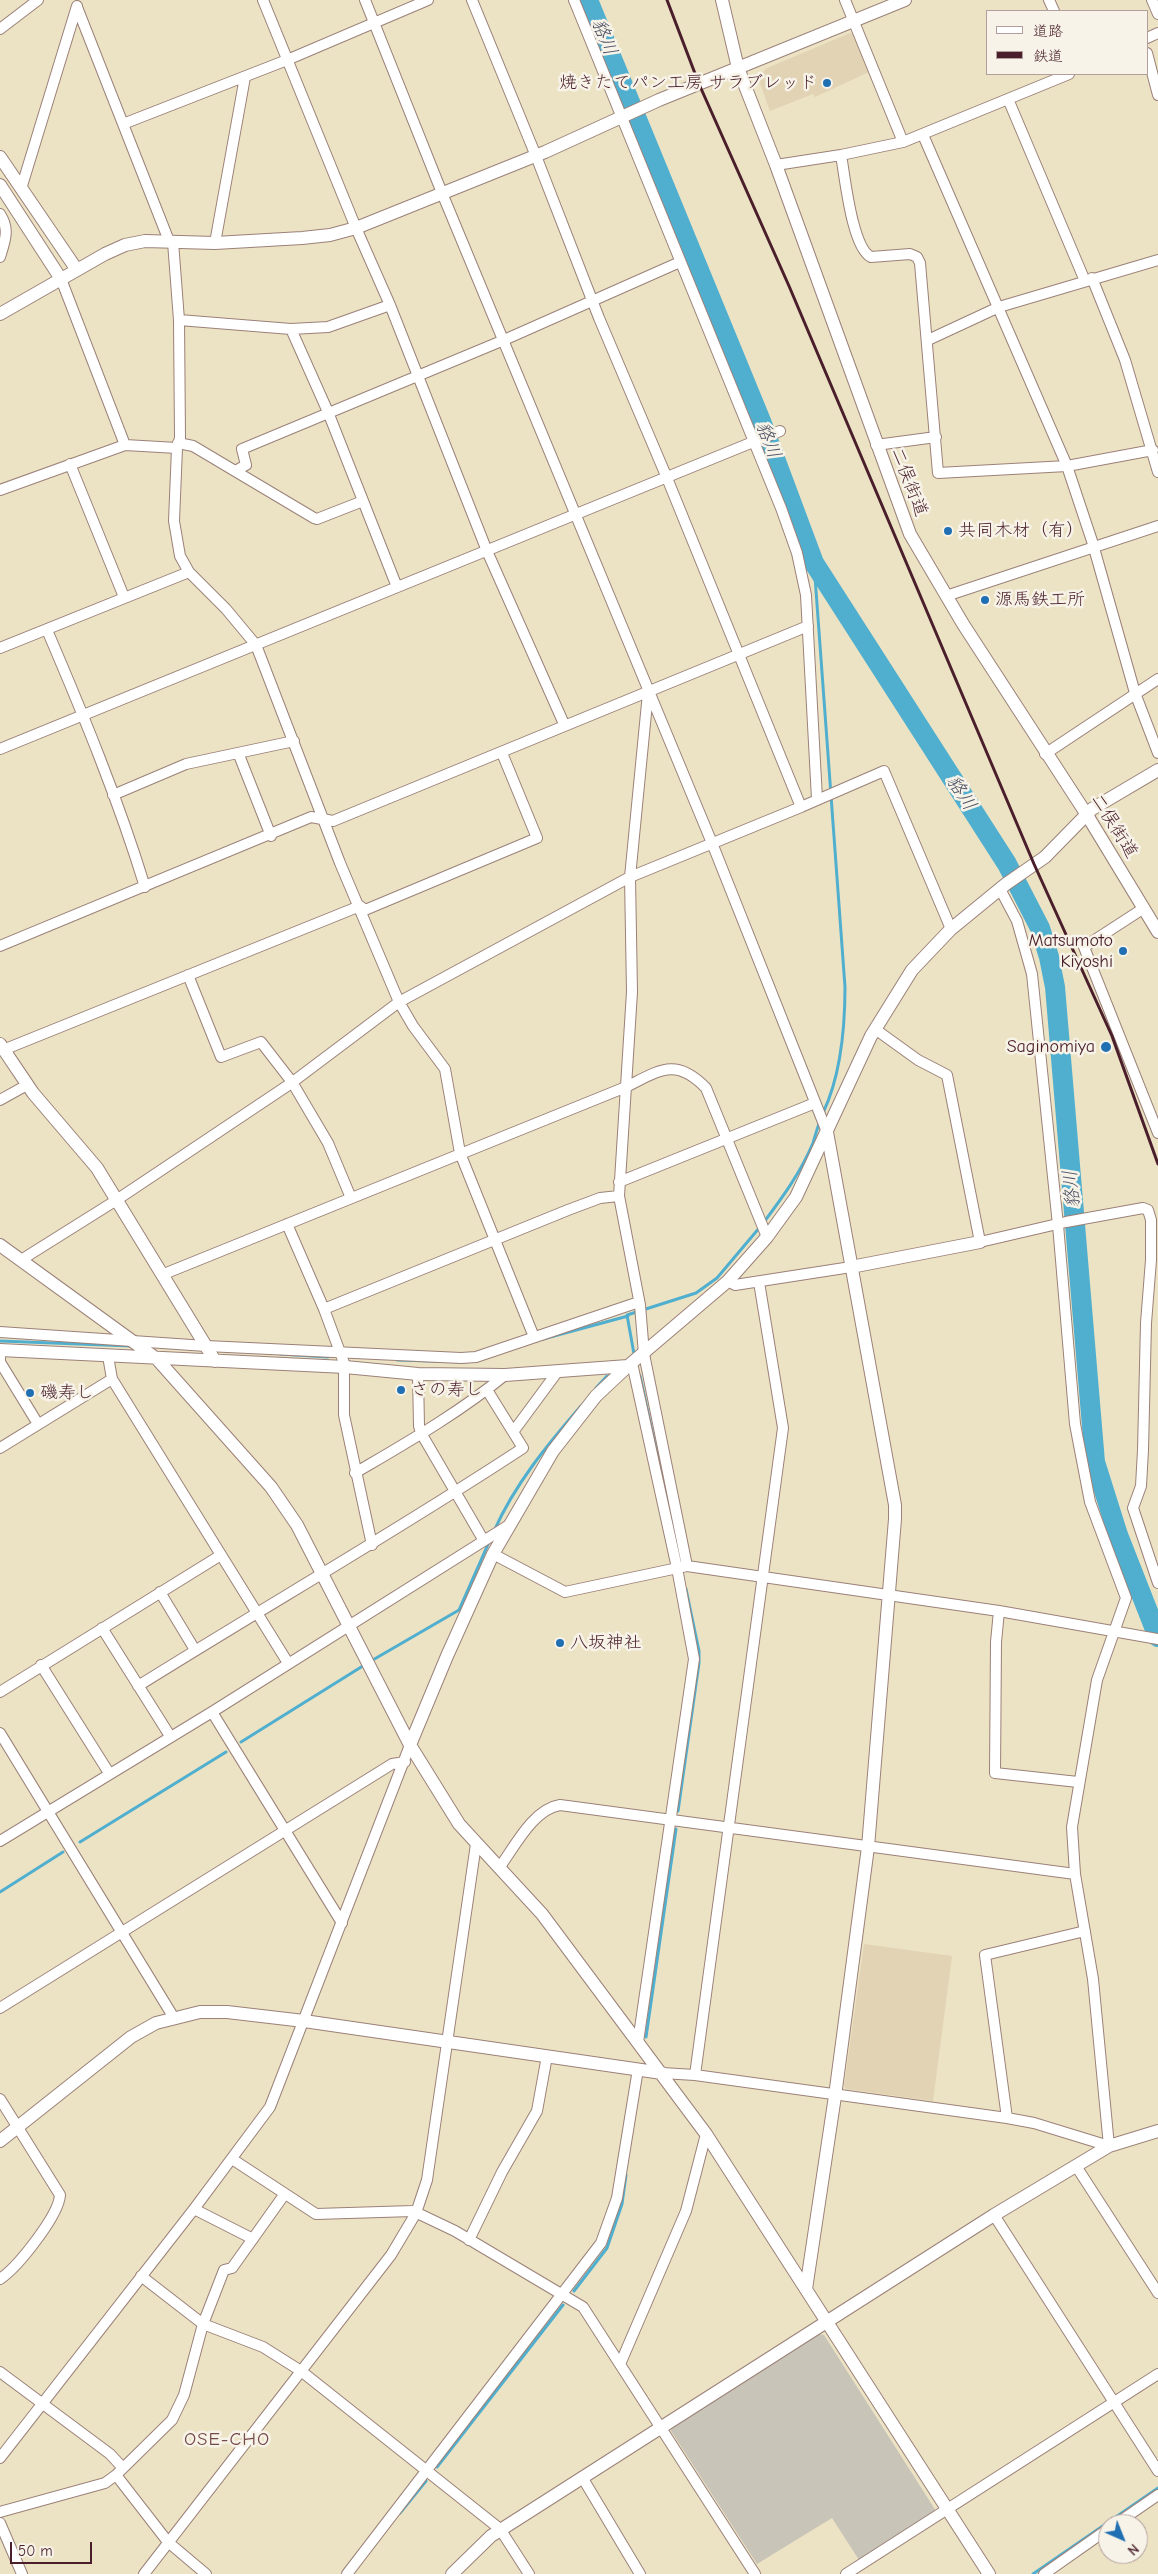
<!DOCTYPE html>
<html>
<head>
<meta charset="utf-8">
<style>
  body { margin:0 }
  #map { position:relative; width:1158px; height:2574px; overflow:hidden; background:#ece3c5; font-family:"Comic Neue","Klee One",sans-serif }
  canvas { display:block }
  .legend { position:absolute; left:986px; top:10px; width:162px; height:65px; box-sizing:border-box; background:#f7f3e8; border:1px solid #b29e9c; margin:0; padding:6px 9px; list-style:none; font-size:15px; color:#4a1f2b }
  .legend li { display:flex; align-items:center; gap:10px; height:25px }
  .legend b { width:25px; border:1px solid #b29e9c }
  .north { position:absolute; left:1098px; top:2514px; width:50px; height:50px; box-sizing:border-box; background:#f7f3e8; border:1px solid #b29e9c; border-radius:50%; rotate:136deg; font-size:14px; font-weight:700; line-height:20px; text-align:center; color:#4a1f2b }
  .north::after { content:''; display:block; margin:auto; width:18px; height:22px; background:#1f6fb2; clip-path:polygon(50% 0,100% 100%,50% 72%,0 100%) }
  .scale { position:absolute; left:10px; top:2542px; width:82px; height:22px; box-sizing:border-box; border:2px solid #4a1f2b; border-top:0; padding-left:6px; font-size:15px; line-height:18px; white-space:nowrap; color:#4a1f2b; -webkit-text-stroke:4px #f7f3e8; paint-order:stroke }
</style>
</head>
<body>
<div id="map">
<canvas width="1158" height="2574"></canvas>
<ul class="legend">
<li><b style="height:6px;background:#fff"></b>道路</li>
<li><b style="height:6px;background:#4a1f2b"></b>鉄道</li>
</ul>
<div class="north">N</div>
<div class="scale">50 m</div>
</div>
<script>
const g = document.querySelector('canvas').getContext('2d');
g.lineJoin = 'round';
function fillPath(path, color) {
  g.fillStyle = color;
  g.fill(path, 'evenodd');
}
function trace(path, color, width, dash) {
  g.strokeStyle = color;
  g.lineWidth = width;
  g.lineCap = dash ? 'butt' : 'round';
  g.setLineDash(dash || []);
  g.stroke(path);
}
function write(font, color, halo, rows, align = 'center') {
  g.font = font + ' "Comic Neue","Klee One",sans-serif';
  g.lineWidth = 5;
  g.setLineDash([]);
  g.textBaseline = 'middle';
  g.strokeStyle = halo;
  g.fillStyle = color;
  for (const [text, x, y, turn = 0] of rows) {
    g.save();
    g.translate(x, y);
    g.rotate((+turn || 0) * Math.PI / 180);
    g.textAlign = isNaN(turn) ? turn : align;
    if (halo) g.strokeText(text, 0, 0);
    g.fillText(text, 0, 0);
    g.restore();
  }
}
const built = new Path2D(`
  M850,33L855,35L869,72L815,97L813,94L770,111L759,81L765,69Z
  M864,1944L952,1956L933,2101L846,2089L844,2086Z`);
const industrial = new Path2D(`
  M818,2334L824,2335L936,2511L859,2560L832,2518L757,2564L671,2431L672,2426Z`);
const stream = new Path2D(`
  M814,563L845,987C845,1029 841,1075 823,1113
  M764,1222C782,1198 801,1172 813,1143C815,1136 817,1129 820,1121
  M543,1339L628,1316
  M0,1341L131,1346
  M280,1354L328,1357
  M634,1354L627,1315L696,1293L717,1278L760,1227
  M397,1360L465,1362
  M640,1376L665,1492
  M596,1388L607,1376
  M494,1531C515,1484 547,1445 581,1406
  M371,1661L459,1610L489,1542
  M241,1742L366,1664
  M678,1811L699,1663V1651L686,1589
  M80,1842L226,1752
  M0,1892L63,1852
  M646,2037L676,1829
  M574,2291L607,2248L622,2204L626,2175
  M437,2467L563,2305
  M400,2513L426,2481
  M1033,2574L1158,2488`);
const river = new Path2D(`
  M588,0L761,421L814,563L1007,864L1040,928L1049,957L1055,987L1095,1462L1118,1535L1158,1637`);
const minor = new Path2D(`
  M263,0L356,228L390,305L487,551L564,724
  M365,0L442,193L712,843L827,1132
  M472,0L536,156L599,318L667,478L801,807L884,771L951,929
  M574,0L781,508L797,553L806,595L817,799
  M845,0L903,142
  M1049,0L1054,11
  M1152,0L1158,14
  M77,7L169,241
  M0,29L38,0
  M1147,38L1158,33
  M1147,53L1158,95
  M1008,99L1085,281
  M123,124L287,60L428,0
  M923,135L1067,466L1092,541L1135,693L1158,753
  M841,155C845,177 852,248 871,257L910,254L917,257L920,263L938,473L1067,466L1153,450
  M776,165L841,155L903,142L1069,74
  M21,189L77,6
  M0,214C10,229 5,241 0,257
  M173,242L179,320L180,438L177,448L174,521L180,556L189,572L226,609L256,645L340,863L399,1002L413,1026L445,1069L460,1153L534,1337
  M215,243L245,77
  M1092,278L1125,360L1158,472
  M61,279L125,445
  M179,320L291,329L328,327L390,305
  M291,329L328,412L397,587
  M928,340L999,307L1158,260
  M178,443L193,446L314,518L317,519L363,501
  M876,445L936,437
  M70,464L124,597
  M237,470L246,465L242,449L504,340L680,262
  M0,490L125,445L177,448
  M946,596L1158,526
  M47,630C83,714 118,799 145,887
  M0,648L189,572
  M648,693L630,877L632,992L619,1196L640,1305L644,1354L687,1566
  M0,749L780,431
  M1045,754L1158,679
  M239,755L271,836
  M113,795L186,764L294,741
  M1144,908L1084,947L1158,1133
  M0,946L311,817L333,821L808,626
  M188,975L221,1057L261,1042L292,1082L328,1143L351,1198
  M875,1029L918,1060L947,1075L980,1242L1066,1222L1143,1208L1148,1210L1151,1220V1260L1146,1323L1143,1450L1141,1486L1133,1508L1158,1583
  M3,1050L360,906L365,910L537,838L502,753
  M0,1100L27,1085
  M619,1182L815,1103
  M287,1224L324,1309L568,1210L600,1198L619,1196
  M21,1260L115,1201L290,1084L399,1002L630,877L801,807
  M164,1274L626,1087C660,1070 676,1057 706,1088L767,1237
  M728,1281L735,1285L851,1267
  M324,1309L344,1363V1415L372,1545
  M0,1332L206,1346L461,1358L476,1357L639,1302
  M0,1350V1362L38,1424
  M108,1356L112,1379L288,1663
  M632,1363L677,1568L694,1659L638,2042
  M418,1374L419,1426L421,1433L484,1541
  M513,1432L558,1371
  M0,1448L112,1379
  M355,1473C406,1443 459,1413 505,1375
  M493,1554L565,1592L687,1566L999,1611L1158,1639
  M160,1592L195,1650
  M999,1611L996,1642L995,1773L1078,1782
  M102,1628L170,1736
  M41,1665L109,1773
  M138,1686C266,1606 397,1531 523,1448L487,1390
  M0,1692L221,1555
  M212,1712L342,1923
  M0,1733L174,2018
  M0,1841L212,1712L509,1525
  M499,1868C514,1848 533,1809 560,1805L1075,1874
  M0,2008L392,1764L405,1762
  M662,2073L695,2075L1007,2118L1034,2123L1109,2146L1093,1979L1075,1874L1072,1827L1097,1680L1126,1598L1090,1502L1075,1424L1058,1225L1032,974L1017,921L1000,889
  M695,2075L783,1428L759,1282
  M0,2099L60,2195C59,2215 18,2267 0,2279
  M1007,2118L985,1955L1085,1931
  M232,2159L316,2214L413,2211L455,2231L583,2307L755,2574
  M1076,2166L1158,2293
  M194,2209L253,2239
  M994,2215L1158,2471
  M469,2240L502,2172L537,2111L547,2056
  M141,2276L203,2324L263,2347L301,2371L500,2529L529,2574
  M621,2362L686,2211L706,2134
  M0,2372L110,2454L123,2468
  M0,2458L194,2209L270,2107L410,1745
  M116,2475L168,2542L206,2574
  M582,2477L640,2574
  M0,2512L105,2483L116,2475L172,2420L184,2395L203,2324L224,2270L232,2268L284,2195
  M0,2523L22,2574
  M1116,2524L1158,2495
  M144,2574L391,2255L416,2213L427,2180L476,1844
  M347,2574L601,2243L617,2198L638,2069
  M846,2574L1158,2374
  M1044,2574L1108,2529`);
const tertiary = new Path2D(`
  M722,0L738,68L776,165L910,534L963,624L1087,815L1158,932
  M0,157L77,270
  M0,185L61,279
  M0,314L105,254L125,245L145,241L215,243L302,238L330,235L356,228L545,152L659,100L905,0
  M0,1044L33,1093L97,1168L215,1361
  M0,1245L157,1359L271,1487L297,1525L410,1745L459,1824L542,1914L706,2134L989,2574
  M851,1267L980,1242
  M0,1350L345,1367L418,1374L505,1375L628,1366
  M410,1745L447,1656L493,1554L553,1451L596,1396L628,1366L728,1281L767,1237L796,1197L871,1036L912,970L951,929L1006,884L1045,857L1092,809L1158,770
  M0,2141L131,2037L156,2023L200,2012H227L304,2021L662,2073
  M806,2289L835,2096L868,1847L895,1519V1505L827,1132
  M452,2574L491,2536L994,2215L1109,2146L1158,2131`);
const rail = new Path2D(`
  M667,0L699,84L789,286L1034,864L1112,1036L1158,1164`);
const markers = [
  [827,83,5,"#1f6fb2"],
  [948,531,5,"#1f6fb2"],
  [985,600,5,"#1f6fb2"],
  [1123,951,5,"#1f6fb2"],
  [1106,1047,6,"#1f6fb2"],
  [401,1390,5,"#1f6fb2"],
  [30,1393,5,"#1f6fb2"],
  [560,1643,5,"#1f6fb2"]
];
const poiNames = [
  ["焼きたてパン工房 サラブレッド",817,83,"right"],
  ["共同木材（有）",958,531],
  ["源馬鉄工所",995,600],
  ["Matsumoto",1113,941,"right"],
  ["Kiyoshi",1113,962,"right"],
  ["Saginomiya",1095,1047,"right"],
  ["さの寿し",411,1390],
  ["磯寿し",40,1393],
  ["八坂神社",570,1643]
];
const streetNames = [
  ["二俣街道",909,482,69],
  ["二俣街道",1114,826,58]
];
const waterNames = [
  ["貉川",604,37,68],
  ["貉川",768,440,69],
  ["貉川",961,793,57],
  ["貉川",1072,1189,-95]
];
const neighbourhoodNames = [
  ["OSE-CHO",227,2440]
];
fillPath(built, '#e1d3b4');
fillPath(industrial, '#c8c4b8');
trace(stream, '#50afcf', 3);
trace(river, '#50afcf', 20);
trace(minor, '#9b8178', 12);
trace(tertiary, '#9b8178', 14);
trace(minor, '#fff', 10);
trace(tertiary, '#fff', 12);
trace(rail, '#4a1f2b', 3);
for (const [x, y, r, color] of markers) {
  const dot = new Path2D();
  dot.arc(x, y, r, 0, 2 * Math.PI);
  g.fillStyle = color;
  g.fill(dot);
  trace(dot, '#f7f3e8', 2);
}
write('18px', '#4a1f2b', '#f7f3e8', poiNames, 'left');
write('18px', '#4a1f2b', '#f7f3e8', streetNames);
write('italic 19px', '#4c5164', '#f7f3e8', waterNames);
g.letterSpacing = '1px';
write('19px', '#754b49', '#f7f3e8', neighbourhoodNames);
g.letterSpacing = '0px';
</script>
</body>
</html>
